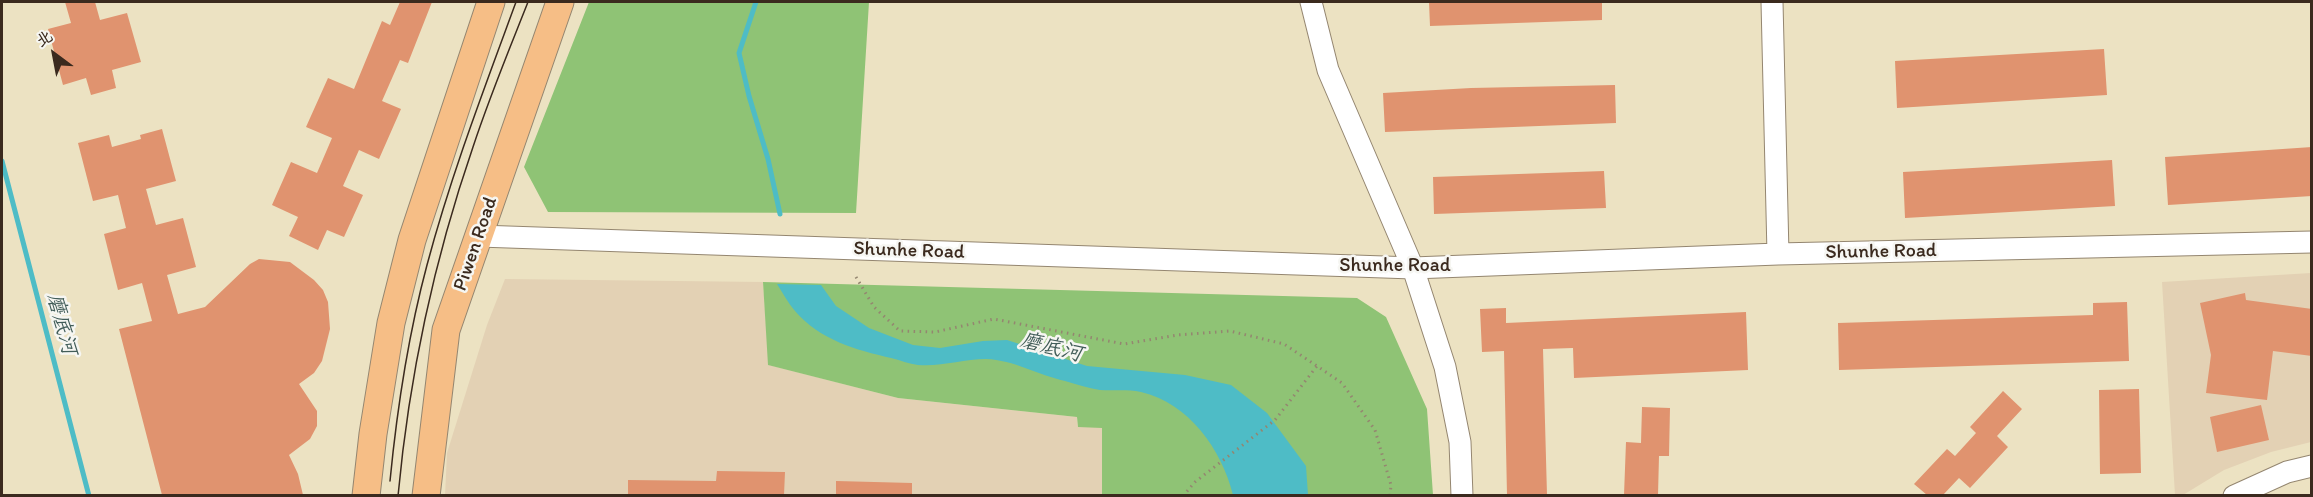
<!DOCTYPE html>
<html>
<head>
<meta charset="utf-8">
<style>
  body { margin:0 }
  #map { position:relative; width:2313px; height:497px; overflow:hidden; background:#ece2c2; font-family:Itim,"LXGW WenKai TC",sans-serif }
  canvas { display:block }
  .frame { position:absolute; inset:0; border:3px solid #3b2a1e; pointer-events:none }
  .north { position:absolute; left:24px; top:24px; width:60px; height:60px; -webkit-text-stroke:4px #f6f6f2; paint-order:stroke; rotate:328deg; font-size:16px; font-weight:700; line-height:24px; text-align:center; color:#3b2a1e }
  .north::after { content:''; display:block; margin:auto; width:21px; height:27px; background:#3b2a1e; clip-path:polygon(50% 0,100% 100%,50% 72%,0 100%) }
</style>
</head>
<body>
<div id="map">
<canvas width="2313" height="497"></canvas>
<div class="frame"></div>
<div class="north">北</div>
</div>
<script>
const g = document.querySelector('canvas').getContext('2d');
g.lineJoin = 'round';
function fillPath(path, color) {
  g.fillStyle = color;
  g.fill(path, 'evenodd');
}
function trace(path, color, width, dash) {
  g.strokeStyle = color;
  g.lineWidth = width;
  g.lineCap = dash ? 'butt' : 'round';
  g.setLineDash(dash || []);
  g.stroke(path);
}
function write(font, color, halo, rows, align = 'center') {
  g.font = font + ' Itim,"LXGW WenKai TC",sans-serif';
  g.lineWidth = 5;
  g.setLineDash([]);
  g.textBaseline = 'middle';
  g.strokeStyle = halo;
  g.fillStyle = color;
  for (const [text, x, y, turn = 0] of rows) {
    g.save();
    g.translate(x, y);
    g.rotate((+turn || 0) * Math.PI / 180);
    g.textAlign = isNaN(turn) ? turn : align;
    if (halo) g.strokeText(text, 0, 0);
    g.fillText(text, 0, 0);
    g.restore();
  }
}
const built = new Path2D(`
  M2311,273V442L2271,452L2224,470L2183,495H2175L2162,282Z
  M505,279L763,282L769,365L898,398L1077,417L1078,427H1102V495L445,496L447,453L487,325Z`);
const green = new Path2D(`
  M589,2H869L856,213L548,212L524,167Z
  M763,282L1357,298L1386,317L1427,409L1433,495H1102V428L1078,427L1077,417L898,398L768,365Z`);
const water = new Path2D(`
  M777,284L821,285L836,306L869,328L913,345L940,348L983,341L1007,340L1087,366L1185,375L1231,385L1267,413L1306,466L1308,495H1233C1222,450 1189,403 1141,392C1127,389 1114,391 1100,390C1088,388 1076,384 1065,381C1038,375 1014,360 986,359C963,359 941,367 918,365C909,364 900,360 891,358C856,350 820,340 795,311C788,303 783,293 777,284Z`);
const stream = new Path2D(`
  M756,2L739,53L749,96L768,159L780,214
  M2,161L89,496`);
const building = new Path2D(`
  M65,2H95L100,20L127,13L141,62L112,70L116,88L91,95L86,78L63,85L48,29L71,23Z
  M400,2H432L408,63L400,60L382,101L401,109L379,159L359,150L343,186L363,195L344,237L327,230L318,250L289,236L298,217L272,205L291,162L317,173L332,138L306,127L328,78L354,89L382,21L390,25Z
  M1429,2H1602V20L1430,26Z
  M2104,49L2107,95L1897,108L1895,61Z
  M1615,85L1616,123L1385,132L1383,93L1471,88Z
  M162,129L176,181L146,189L156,225L183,218L196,267L167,275L178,314L205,307L250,264L259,259L290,262L314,280L323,290L328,302L330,329L322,361L314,373L299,384L317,411V426L310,439L289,455L298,474L303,495H162L119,329L152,321L142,283L118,290L104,234L126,228L118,195L93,201L78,143L109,135L112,147L141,139L140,135Z
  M2312,147V196L2168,205L2165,157Z
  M2112,160L2115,206L1905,218L1903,172Z
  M1604,171L1606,208L1434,214L1433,177Z
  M2245,293L2246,300L2312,309V356L2273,351L2267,400L2206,393L2211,355L2200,303Z
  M2127,302L2129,361L1839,370L1838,323L2093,315V303Z
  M1506,308V323L1746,312L1748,370L1574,378L1573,348L1543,349L1547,495H1507L1504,351L1482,352L1480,309Z
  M2139,389L2141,473L2100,474L2099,390Z
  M2003,391L2022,409L1997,436L2008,447L1970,488L1959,478L1943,495H1927L1914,484L1947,449L1955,456L1976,433L1970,427Z
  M2261,405L2269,440L2217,452L2210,417Z
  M1642,407L1670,408L1669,456H1659L1658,495H1624L1626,442L1641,443Z
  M717,471L785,472L784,495H628V480L716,481Z
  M836,481L912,483V495H836Z`);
const path = new Path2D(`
  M856,277L874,307L900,331L935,332L994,319L1124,344L1177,335L1230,331L1284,344L1317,366
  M1183,496L1195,482L1275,420L1317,366L1342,383L1375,430L1391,485L1390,496`);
const minor = new Path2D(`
  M1311,2L1328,70L1413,268L1445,367L1460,442L1462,496
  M1772,2L1778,254
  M479,236L1413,268L1778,254L2312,242
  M2234,496L2287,472L2312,466`);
const major = new Path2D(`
  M366,496L373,434L391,323L412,240L491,2
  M426,496L446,330L560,2`);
const tram = new Path2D(`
  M390,481C397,409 408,336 427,265C451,175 484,89 516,2
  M398,496C409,377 434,260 473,147C489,98 509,50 528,2`);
const streetNames = [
  ["Piwen Road",476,244,-71],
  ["Shunhe Road",909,251,2],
  ["Shunhe Road",1881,252,-1],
  ["Shunhe Road",1395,266]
];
const waterNames = [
  ["磨底河",61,324,75],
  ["磨底河",1051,348,14]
];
fillPath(built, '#e3d1b4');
fillPath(green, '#8fc375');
fillPath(water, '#4ebcc6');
trace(stream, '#4ebcc6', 5);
fillPath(building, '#e0936f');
trace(minor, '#948670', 23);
trace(major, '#948670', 29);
trace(path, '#948670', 3, [1.5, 4.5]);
trace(minor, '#fff', 21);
trace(major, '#f6be86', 27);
trace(tram, '#3b2a1e', 1.5);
write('20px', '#3b2a1e', '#f6f6f2', streetNames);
write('italic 21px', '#425d59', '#f6f6f2', waterNames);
</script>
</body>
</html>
